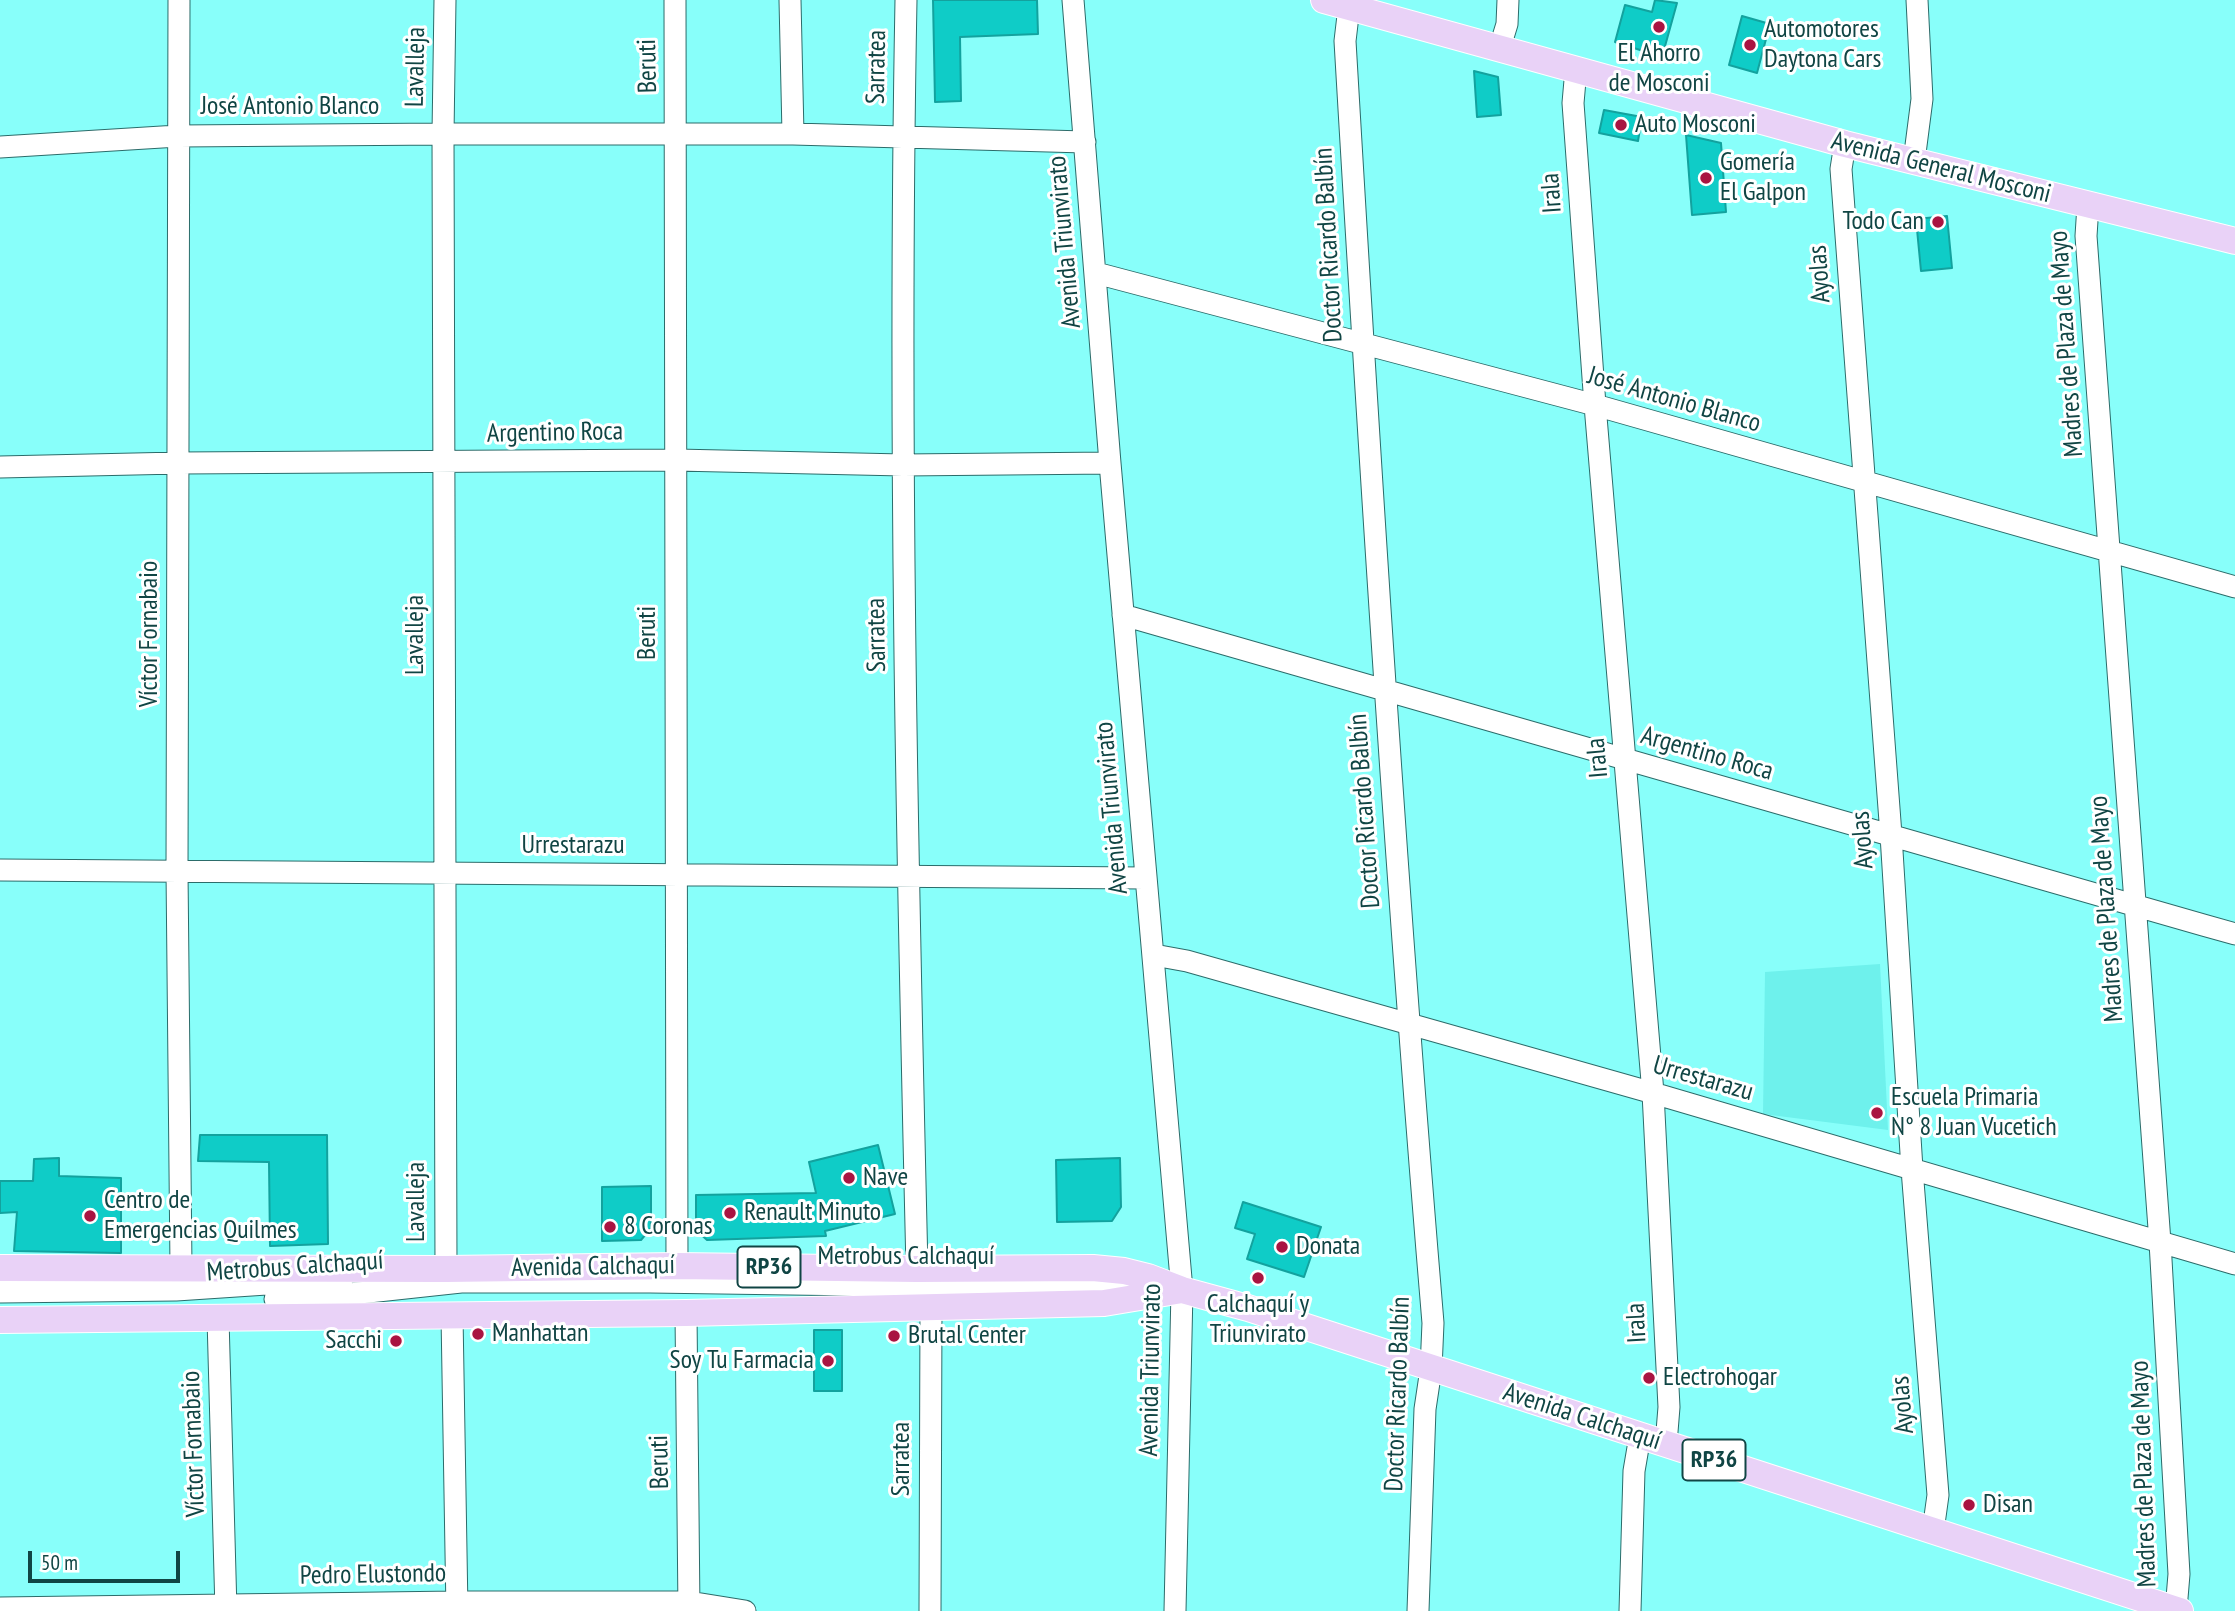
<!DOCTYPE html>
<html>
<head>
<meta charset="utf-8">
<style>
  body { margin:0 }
  #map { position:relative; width:2235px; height:1611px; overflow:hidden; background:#88fffa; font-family:"PT Sans Narrow",sans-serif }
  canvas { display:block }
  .scale { position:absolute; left:28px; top:1551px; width:152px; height:32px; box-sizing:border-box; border:4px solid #104544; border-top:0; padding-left:9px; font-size:21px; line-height:24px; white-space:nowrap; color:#104544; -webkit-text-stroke:5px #fff; paint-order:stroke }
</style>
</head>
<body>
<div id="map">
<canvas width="2235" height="1611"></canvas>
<div class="scale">50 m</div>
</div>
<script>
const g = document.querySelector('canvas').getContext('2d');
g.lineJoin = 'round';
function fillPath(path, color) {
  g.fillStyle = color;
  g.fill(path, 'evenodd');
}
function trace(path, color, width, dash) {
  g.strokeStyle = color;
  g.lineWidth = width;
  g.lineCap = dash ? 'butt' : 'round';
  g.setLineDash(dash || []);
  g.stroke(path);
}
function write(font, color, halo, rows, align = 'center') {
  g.font = font + ' "PT Sans Narrow",sans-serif';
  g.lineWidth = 6;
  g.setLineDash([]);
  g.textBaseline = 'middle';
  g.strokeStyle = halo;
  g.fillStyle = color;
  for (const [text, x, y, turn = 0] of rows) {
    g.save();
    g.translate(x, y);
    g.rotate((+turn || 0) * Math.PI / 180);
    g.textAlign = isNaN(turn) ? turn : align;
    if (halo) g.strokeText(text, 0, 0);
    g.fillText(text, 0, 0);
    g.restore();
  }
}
const built = new Path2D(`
  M1880,964L1888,1130L1763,1114L1765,972Z`);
const building = new Path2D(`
  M933,0H1037L1038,34L960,37L961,101L935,102Z
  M1655,0L1677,3L1662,57L1615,42L1625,5L1652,12Z
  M1742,16L1770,24L1757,73L1729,65Z
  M1474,71L1498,77L1501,115L1477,117Z
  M1604,110L1642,117L1638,141L1599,133Z
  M1686,135L1721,143L1726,212L1692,215Z
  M1947,216L1952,268L1921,271L1916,219Z
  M200,1135H327L328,1244L270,1246L269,1162L198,1161Z
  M878,1145L895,1214L825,1231L826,1236L707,1240L696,1230V1195L816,1193L809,1162Z
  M59,1158V1176L121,1178V1253L14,1251L17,1212L0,1213V1181H33L34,1159Z
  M1120,1158L1121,1207L1112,1221L1057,1222L1056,1160Z
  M651,1186V1228L641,1240L602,1241V1187Z
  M1243,1202L1321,1227L1304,1277L1247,1259L1255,1234L1235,1228Z
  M814,1330H842V1391H814Z`);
const minor = new Path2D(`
  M179,0L177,871L181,1268
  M675,0L677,1266
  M790,0L793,134
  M906,0C898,423 907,846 917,1269
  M1073,0L1110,463L1182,1290L1175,1611
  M1349,7L1345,41C1370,468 1397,896 1433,1323L1431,1369L1425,1409L1418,1611
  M1500,47L1507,24L1508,0
  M1576,69L1573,103L1595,405L1653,1093L1669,1407L1666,1444
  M1845,144L1841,169L1891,835L1912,1169L1938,1495L1933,1531
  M0,147L178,136L443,134H793L1085,142
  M1914,161L1922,99L1917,0
  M2088,205L2086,236L2160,1242L2179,1574L2176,1610
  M1096,273L1595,405L2235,587
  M0,467L179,463L676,460L903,465L1110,463
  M1123,615C1495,719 1864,830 2235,934
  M0,870L1146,878
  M1154,955L1187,961L1653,1093L2235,1264
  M433,1271L446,1269L443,134L445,0
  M0,1292L176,1290L342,1279
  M275,1299L322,1297L461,1282H650L1141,1289
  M686,1313L689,1611
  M452,1315L457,1611
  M218,1318L226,1611
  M0,1608L457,1602H689L745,1611
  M930,1611L931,1307
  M1630,1611L1634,1471L1640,1436`);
const major = new Path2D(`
  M1324,0L1845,144L2235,241
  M0,1268L446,1269L677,1266L917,1269L1093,1268L1124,1271L1148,1277L1182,1290L1248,1308L2180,1611
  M0,1320L686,1313L1104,1303L1182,1290`);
const markers = [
  [1659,27,7,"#a91441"],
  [1750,45,7,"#a91441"],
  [1621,125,7,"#a91441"],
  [1706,178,7,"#a91441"],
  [1938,222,7,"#a91441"],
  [1877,1113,7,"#a91441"],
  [849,1178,7,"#a91441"],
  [730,1213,7,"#a91441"],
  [90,1216,7,"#a91441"],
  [610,1227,7,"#a91441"],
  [1282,1247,7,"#a91441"],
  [1258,1278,7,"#a91441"],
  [478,1334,7,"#a91441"],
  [894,1336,7,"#a91441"],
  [396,1341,7,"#a91441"],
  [828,1361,7,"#a91441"],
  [1649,1378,7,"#a91441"],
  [1969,1505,7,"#a91441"]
];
const shields = [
  [769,1267,63],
  [1714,1460,63]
];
const shieldNames = [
  ["RP36",769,1267],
  ["RP36",1714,1460]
];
const poiNames = [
  ["Automotores",1764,30],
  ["Daytona Cars",1764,60],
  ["El Ahorro",1659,54,"center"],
  ["de Mosconi",1659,84,"center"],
  ["Auto Mosconi",1635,125],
  ["Gomería",1720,163],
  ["El Galpon",1720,193],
  ["Todo Can",1924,222,"right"],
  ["Escuela Primaria",1891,1098],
  ["N° 8 Juan Vucetich",1891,1128],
  ["Nave",863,1178],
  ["Centro de",104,1201],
  ["Emergencias Quilmes",104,1231],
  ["Renault Minuto",744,1213],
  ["8 Coronas",624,1227],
  ["Donata",1296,1247],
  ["Calchaquí y",1258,1305,"center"],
  ["Triunvirato",1258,1335,"center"],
  ["Manhattan",492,1334],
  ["Brutal Center",908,1336],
  ["Sacchi",382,1341,"right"],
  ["Soy Tu Farmacia",814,1361,"right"],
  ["Electrohogar",1663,1378],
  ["Disan",1983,1505]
];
const streetNames = [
  ["Beruti",648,66,-91],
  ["Lavalleja",416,67,-89],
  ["Sarratea",877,67,-89],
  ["José Antonio Blanco",290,107],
  ["Avenida General Mosconi",1941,168,14],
  ["Irala",1552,193,-94],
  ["Avenida Triunvirato",1065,242,-95],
  ["Doctor Ricardo Balbín",1329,245,-93],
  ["Ayolas",1820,274,-94],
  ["Madres de Plaza de Mayo",2067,344,-94],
  ["José Antonio Blanco",1674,400,16],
  ["Argentino Roca",555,433,-1],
  ["Beruti",648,633,-90],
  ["Víctor Fornabaio",150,634,-90],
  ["Lavalleja",416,635,-90],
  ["Sarratea",877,635,-91],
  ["Argentino Roca",1707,754,16],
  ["Irala",1598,758,-95],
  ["Avenida Triunvirato",1112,808,-95],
  ["Doctor Ricardo Balbín",1365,811,-94],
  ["Ayolas",1863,840,-94],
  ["Urrestarazu",573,846],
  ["Madres de Plaza de Mayo",2107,909,-94],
  ["Urrestarazu",1703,1079,16],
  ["Lavalleja",417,1202,-90],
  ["Metrobus Calchaquí",906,1257],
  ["Metrobus Calchaquí",295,1267,-4],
  ["Avenida Calchaquí",593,1267,-1],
  ["Irala",1637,1323,-93],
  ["Avenida Triunvirato",1151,1370,-89],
  ["Doctor Ricardo Balbín",1398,1394,-88],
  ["Ayolas",1903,1405,-95],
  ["Avenida Calchaquí",1582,1417,18],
  ["Víctor Fornabaio",194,1444,-92],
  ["Sarratea",902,1459,-90],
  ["Beruti",660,1462,-91],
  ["Madres de Plaza de Mayo",2144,1474,-92],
  ["Pedro Elustondo",373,1575,-1]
];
fillPath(built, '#6ef1ec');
fillPath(building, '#0fccc7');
trace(building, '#13a29e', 2);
trace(minor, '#2c6c6a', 23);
trace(major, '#fff', 28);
trace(minor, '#fff', 21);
trace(major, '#e9d2f7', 26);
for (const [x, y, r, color] of markers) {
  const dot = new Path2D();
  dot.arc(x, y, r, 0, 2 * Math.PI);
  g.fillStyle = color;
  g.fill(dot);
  trace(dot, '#fff', 2.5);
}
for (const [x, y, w] of shields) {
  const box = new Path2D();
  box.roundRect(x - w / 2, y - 20.5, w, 41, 5);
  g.fillStyle = '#fff';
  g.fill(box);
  trace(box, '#104544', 2);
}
write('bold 24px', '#104544', null, shieldNames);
write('26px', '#104544', '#fff', poiNames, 'left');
write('26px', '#104544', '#fff', streetNames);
</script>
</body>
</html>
